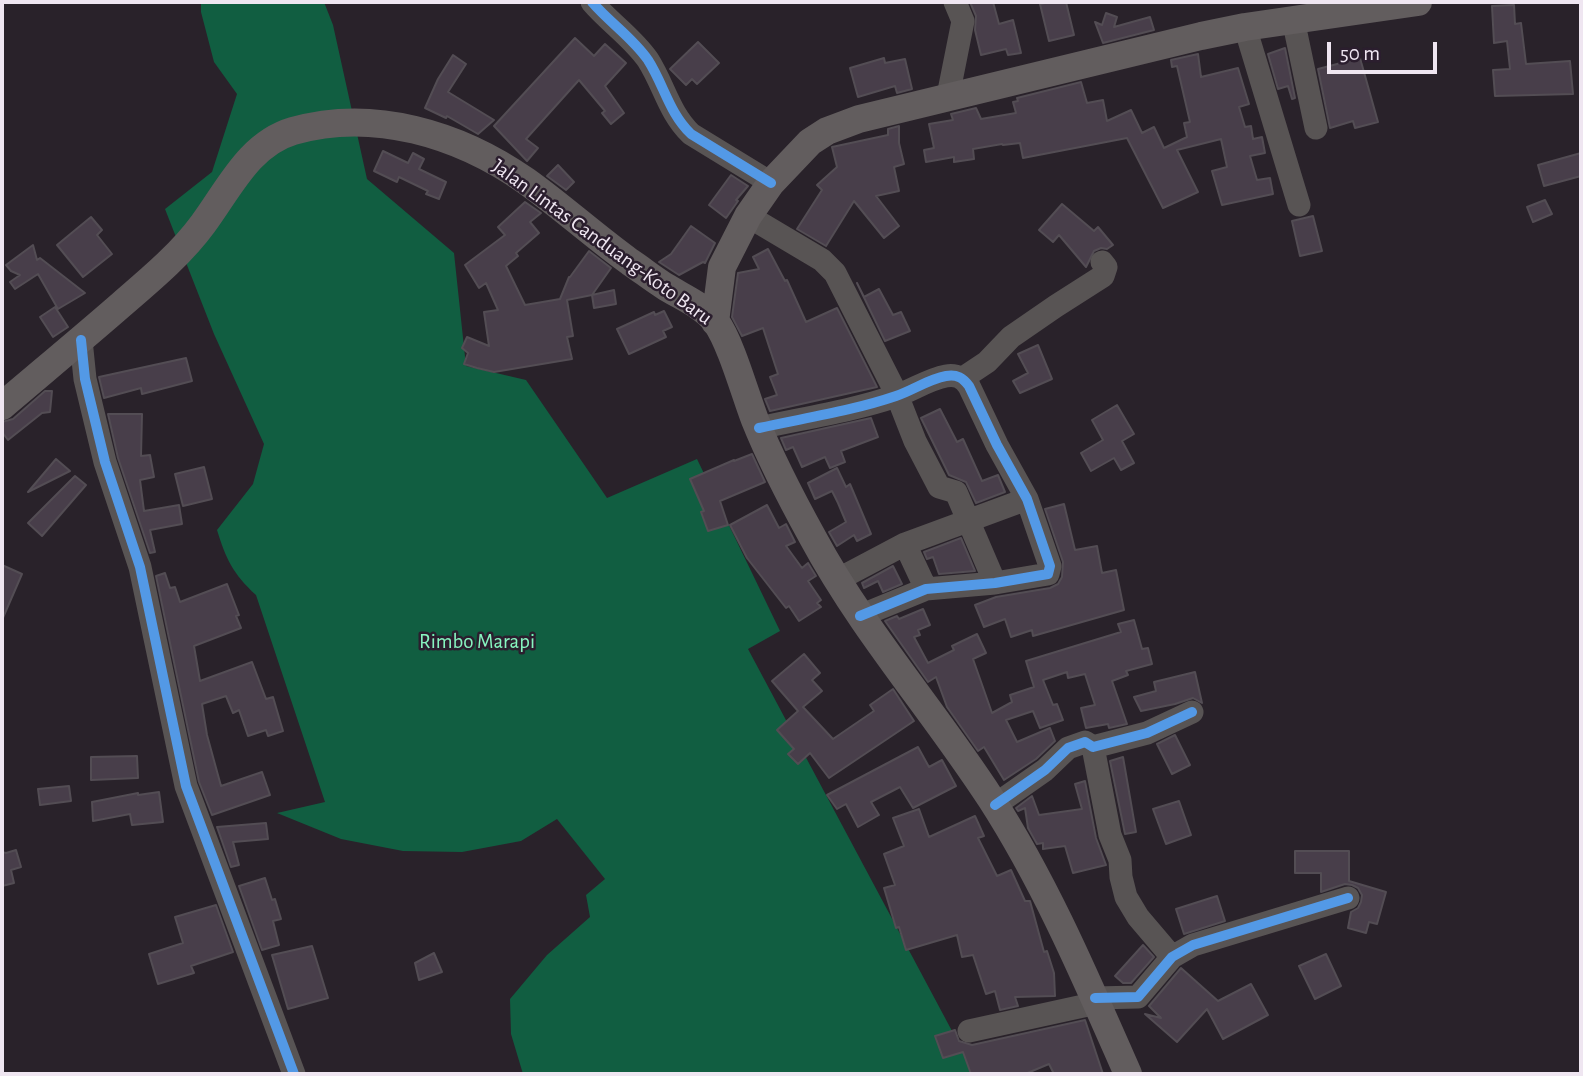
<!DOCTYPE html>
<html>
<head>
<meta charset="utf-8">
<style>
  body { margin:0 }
  #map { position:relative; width:1583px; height:1076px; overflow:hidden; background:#29222a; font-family:"Alegreya Sans",sans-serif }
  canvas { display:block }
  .frame { position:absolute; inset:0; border:4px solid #efe6f1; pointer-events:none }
  .scale { position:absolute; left:1327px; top:42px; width:110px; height:32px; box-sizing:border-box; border:4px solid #efe6f1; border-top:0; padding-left:9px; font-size:21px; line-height:24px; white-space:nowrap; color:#efe6f1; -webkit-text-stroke:5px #2b1e2e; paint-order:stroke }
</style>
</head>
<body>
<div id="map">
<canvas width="1583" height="1076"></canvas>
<div class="frame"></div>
<div class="scale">50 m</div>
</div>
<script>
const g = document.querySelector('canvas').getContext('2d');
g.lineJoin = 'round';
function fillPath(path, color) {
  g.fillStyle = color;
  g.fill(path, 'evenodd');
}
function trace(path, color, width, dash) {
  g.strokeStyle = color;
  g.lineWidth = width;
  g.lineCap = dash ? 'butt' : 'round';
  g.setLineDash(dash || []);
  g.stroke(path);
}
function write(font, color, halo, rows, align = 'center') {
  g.font = font + ' "Alegreya Sans",sans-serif';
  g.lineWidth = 5;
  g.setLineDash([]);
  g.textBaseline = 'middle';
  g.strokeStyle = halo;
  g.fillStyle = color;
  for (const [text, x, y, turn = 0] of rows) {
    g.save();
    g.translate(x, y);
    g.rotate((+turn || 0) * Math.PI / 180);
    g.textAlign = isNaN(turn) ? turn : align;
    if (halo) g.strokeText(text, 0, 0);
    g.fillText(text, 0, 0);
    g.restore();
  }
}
const forest = new Path2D(`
  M201,2H324L333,25L367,179L454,253L466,366L526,380L607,498L697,459L780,631L748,649L975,1074H523L511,1034L510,999L547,955L590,917L586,895L605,879L557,819L521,841L462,852L403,851L341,839L277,813L325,802L256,595C233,574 226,559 217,530L253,484L264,444L214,334L165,209L212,172L237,94L214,62L201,12Z`);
const building = new Path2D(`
  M970,2H993L999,24L1013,20L1021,53L1008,55L1006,49L981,55L975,30L976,16Z
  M1050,2H1066L1074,35L1049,41L1040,4Z
  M1514,5L1515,24L1521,23L1526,64L1570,61L1573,94L1495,96L1493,70L1510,69L1507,41L1494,43L1492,6Z
  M1106,13L1117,17L1114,27L1150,17L1154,30L1103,43L1095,22L1102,25Z
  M575,38L594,56L605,44L626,63L605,86L624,113L611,124L602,113L605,111L579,80L526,139L538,148L527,161L494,126Z
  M698,42L719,63L697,84L692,79L686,85L670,69Z
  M1285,48L1295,98L1292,99L1288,86L1278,89L1268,54Z
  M1198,54L1201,77L1238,68L1249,104L1239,107L1245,127L1251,126L1253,139L1262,137L1265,153L1250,156L1257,180L1270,178L1273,194L1222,205L1212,171L1227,167L1221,139L1177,150L1198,192L1163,208L1127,138L1023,158L1020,143L1003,145L1002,144L973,149L974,159L954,162V157L926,162L924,150L934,148L929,124L953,120L951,114L976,108L981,119L1016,113L1013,102L1018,101L1017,98L1081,82L1087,103L1103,100L1107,121L1131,110L1142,133L1154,127L1164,148L1187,137L1184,123L1190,122L1177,66L1172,67L1171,60Z
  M453,55L466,64L448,92L494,120L478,134L447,116L446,118L425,108L438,79Z
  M884,58L885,63L905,59L912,89L897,93L895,86L858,97L850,68Z
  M1360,58L1378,122L1355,128L1353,121L1330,128L1318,69Z
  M899,126V143L904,164L894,167L899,191L876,196L899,226L884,238L854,201L826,246L797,229L822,190L817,185L837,167L832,147L888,135V129Z
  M383,151L408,163L413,153L424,159L419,169L446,182L439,199L426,194L428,191L399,177L397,182L374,171Z
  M1581,153V176L1544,186L1538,165Z
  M558,165L574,182L566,190L547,176Z
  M731,175L748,186L736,200L738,201L726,218L709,205Z
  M1545,200L1552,214L1533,222L1527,207Z
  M525,202L541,213L530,222L539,233L516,253L518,256L506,266L525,305L560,299L569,277H570L589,251L611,268L592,295L614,290L616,304L594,308L592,295L567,300L573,336L567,337L572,359L494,372L477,368L464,364L468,353L462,348L467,337L489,346L484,312L498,310L486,283L479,288L465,265L505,235L498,227Z
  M1062,204L1094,231L1098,227L1113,245L1107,249L1101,248L1094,251L1086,267L1059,235L1053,242L1039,230Z
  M1313,216L1322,251L1300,256L1292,221Z
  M91,217L102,230L97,235L112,254L83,277L57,245Z
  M691,226L715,243L705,263L703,262L679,275L659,262L671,254Z
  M33,245L37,260L40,258L85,293L58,309L38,274L15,289L10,282L20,275L11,271L6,265Z
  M768,249L785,281L787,280L806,322L837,308L877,387L770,411L765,399L777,395L770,377L778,374L763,328L742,336L732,317L738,273L759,269L753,257Z
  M857,283L864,297L879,289L893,315L901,312L910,331L885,341Z
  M55,307L68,327L53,337L40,317Z
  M664,311L672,327L663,331L666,337L629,354L617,329L654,312L655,315Z
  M1038,345L1052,379L1020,393L1013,381L1028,373L1018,354Z
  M186,358L192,381L142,394L141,388L104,398L99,377Z
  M45,391H52L50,412L42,413L8,440L2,432V422L13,419Z
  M1117,405L1134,434L1122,441L1134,463L1121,470L1114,458L1091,471L1081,453L1103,440L1092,420Z
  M940,409L957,442L963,439L982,481L998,475L1005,492L976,503L966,482L949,475L921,418Z
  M108,414H142L141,456L150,455L154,477L140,480L144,511L179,505L182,524L150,530L155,552L150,553L118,458Z
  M871,418L878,437L841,451L845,462L830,468L825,457L802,467L793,447L786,450L781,438Z
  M752,454L765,482L720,501L728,525L708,531L701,512L704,511L690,479L734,460V461Z
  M56,459L70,471L28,492Z
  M204,467L212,499L183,506L175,474Z
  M837,468L846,487L850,484L871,534L857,541L854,535L837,546L829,532L846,522L838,503L832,491L815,499L808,483Z
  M75,476L86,485L42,536L28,523Z
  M1064,504L1075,550L1097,546L1102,573L1116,570L1124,610L1033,636L1032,630L1011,637L1005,619L984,627L975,605L996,597L1050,588L1058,584L1062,577L1063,562L1045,509Z
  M767,505L779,528L786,524L795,542L786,546L802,568L808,563L816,576L808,581L821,600L817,603L821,607L799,621L789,606L786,608L747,558L730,525Z
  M961,538L975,571L939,574L933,557L927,559L924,552Z
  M2,565L22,574L2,620Z
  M893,566L902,584L883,592L878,581L864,588L862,583Z
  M165,573L170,588L175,587L180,602L227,584L239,615L236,616L241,628L194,646L200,681L252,662L266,699L273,697L283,731L268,736L266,730L248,736L239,710L233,713L226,696L202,704L207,735L221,786L262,772L270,795L212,815L199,782L156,576Z
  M923,609L930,625L918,630L920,635L914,637L928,663L954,650L952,646L977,634L986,653L973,659L992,713L1012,702L1010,695L1034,687L1026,661L1121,632L1118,624L1134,620L1142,649L1148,648L1152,664L1126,671L1128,675L1112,681L1127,724L1109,728L1108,724L1086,728L1081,708L1095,705L1085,674L1068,678L1067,672L1043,680L1053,705L1057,704L1063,720L1040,728L1033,711L1006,720L1017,742L1050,728L1055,741L1036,759L1004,780L984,747L978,751L947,707L936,677L928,682L885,621L897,616L899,619Z
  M804,654L820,673L812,680L822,691L803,707L833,739L874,711L870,705L893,689L914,721L829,778L810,753L798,764L788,754L794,749L777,730L798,711L772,681Z
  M1195,672L1202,703L1193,698L1175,704L1141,711L1134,697L1156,691L1154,682Z
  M1175,735L1190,765L1172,774L1157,744Z
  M918,747L929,767L942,760L956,786L913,808L900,787L871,802L879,815L858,827L846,804L837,809L827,795Z
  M137,756L138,778L91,780V757Z
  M1123,757L1136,832L1125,834L1110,761Z
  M1085,781L1096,838L1106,865L1073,873L1065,846L1043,849V843L1037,844L1028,828L1025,808L1018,811L1016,808L1032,796L1039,815L1082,809L1075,784Z
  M69,786L71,801L40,805L38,789Z
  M159,792L163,822L132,825L130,814L93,821L92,802L138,793V795Z
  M1179,801L1191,835L1166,844L1153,809Z
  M919,809L929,837L975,816L984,836L978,838L997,876L1011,870L1025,901H1030L1044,952L1047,951L1054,973L1055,996L1015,997L1018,1006L1000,1010L995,991L986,994L973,955L962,957L957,935L906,950L899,927L896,928L884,888L895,885L884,854L904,846L893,818Z
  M266,823L268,839L233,842L239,865L231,867L217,827Z
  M16,850L21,867L11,870L14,883L2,886V852L6,853Z
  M1295,851H1349V881L1386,892L1377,924L1369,922L1366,933L1348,928L1351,912L1358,908L1361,902L1362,895L1358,888L1352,885L1345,884L1321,892V873H1295Z
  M265,878L272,900L275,899L281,919L273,921L279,945L262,950L239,886Z
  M1217,896L1225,921L1184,934L1176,909Z
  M216,905L233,952L191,966L194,973L158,984L149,954L183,943L175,917Z
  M1143,945L1154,957L1131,983H1123L1115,976Z
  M312,946L328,998L288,1009L272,955Z
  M434,953L442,972L419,980L415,963Z
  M1326,954L1341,986L1315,999L1299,966Z
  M1181,968L1218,1001L1251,984L1268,1015L1223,1039L1207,1009L1177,1042L1145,1014L1161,1018L1149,1006Z
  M1085,1020L1103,1074H1054L1049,1064L1025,1074H971L963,1052L943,1058L935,1036L955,1030L959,1041L972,1045Z`);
const minor = new Path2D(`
  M592,2C609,22 633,38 648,60C664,85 669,113 691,134L771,183
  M1293,19L1316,128
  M1245,27L1299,205
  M948,96L963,21L955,2
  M748,216L822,260L835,273L897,395L915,441L939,487L956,492L995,583
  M81,340L85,379L105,462L140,567L186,786L294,1074
  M963,378L987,362L1011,337L1056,306L1103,276L1106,267L1102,262
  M759,428C804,418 852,411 896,396C913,390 929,379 946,376C957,374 963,378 969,386L997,445L1027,499L1050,566L1048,574L995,583L926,589L860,616
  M905,544L926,589
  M837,580L905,544L1027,499
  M1093,747L1110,835L1120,860L1121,877L1126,897L1138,917L1172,957
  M995,805L1045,770L1068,748L1085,742L1093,747L1147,733L1192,712
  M1095,998L1138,997L1172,957L1193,945L1348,898
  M969,1031L1097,1003`);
const major = new Path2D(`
  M715,322L722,267L748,216L771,183L810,142L827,131L859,119L1201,36L1245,27L1418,2
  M2,406C42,372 83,338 122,304C151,279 181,254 203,224C229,189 249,144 293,131C373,108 459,134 526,181C561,206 594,236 630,262C642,270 653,279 666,287C682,297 704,306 716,322C731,343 745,394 755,420C771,460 792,500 813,538C863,631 934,711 991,799C1047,886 1087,981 1128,1074`);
const cycleway = new Path2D(`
  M592,2C609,22 633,38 648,60C664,85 669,113 691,134L771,183
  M81,340L85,379L105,462L140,567L186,786L294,1074
  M759,428C804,418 852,411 896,396C913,390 929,379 946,376C957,374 963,378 969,386L997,445L1027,499L1050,566L1048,574L995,583L926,589L860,616
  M995,805L1045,770L1068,748L1085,742L1093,747L1147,733L1192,712
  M1095,998L1138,997L1172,957L1193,945L1348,898`);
const streetNames = [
  ["Jalan Lintas Canduang-Koto Baru",602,242,36]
];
const parkNames = [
  ["Rimbo Marapi",477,642]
];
fillPath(forest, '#115e41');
fillPath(building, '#483e4a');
trace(building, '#534d54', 2);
trace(minor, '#585454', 23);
trace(major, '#625d5e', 28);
trace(cycleway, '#5399e6', 10);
write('21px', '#efe6f1', '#2b1e2e', streetNames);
write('21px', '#87f5c0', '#2b1e2e', parkNames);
</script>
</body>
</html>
